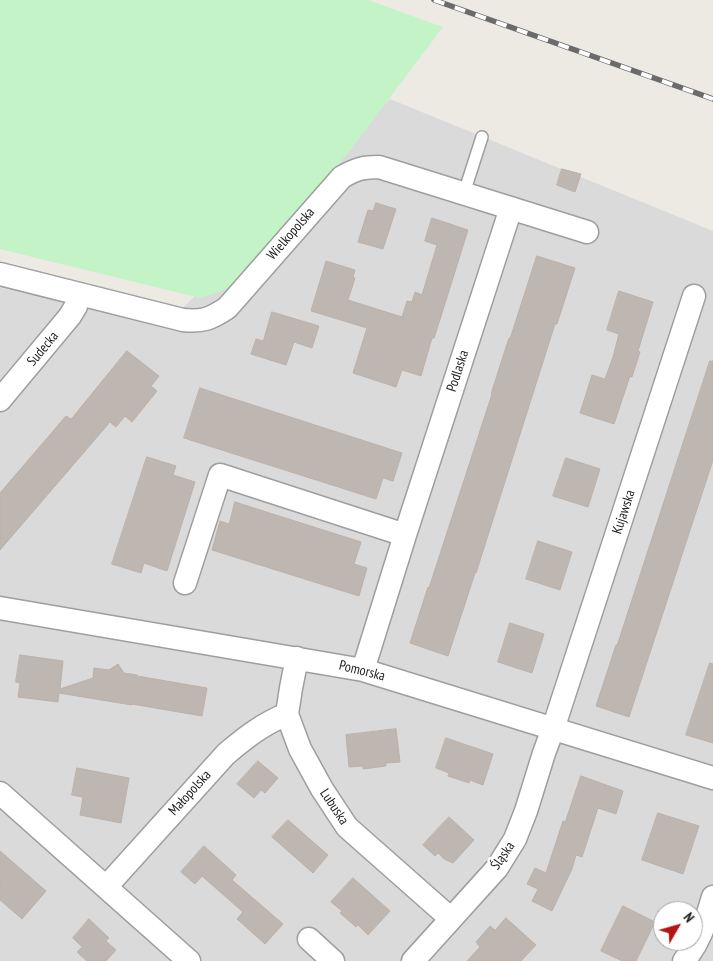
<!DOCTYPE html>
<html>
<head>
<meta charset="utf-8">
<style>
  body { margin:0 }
  #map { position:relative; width:713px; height:961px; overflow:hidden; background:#edeae4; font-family:"PT Sans Narrow",sans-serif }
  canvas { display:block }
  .north { position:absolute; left:653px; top:901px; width:50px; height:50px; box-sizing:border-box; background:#fff; border:1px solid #a5a5a5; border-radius:50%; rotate:52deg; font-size:14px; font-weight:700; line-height:20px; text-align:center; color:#1d1d1d }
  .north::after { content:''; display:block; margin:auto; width:18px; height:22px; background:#b51417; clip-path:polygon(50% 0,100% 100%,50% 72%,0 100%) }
</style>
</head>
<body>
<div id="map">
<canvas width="713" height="961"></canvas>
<div class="north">N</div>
</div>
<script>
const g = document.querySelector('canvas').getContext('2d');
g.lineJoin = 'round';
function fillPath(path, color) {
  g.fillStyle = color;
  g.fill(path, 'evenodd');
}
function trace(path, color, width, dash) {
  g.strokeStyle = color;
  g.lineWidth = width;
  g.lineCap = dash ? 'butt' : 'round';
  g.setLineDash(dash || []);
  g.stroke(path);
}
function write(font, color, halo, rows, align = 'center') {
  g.font = font + ' "PT Sans Narrow",sans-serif';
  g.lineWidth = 5;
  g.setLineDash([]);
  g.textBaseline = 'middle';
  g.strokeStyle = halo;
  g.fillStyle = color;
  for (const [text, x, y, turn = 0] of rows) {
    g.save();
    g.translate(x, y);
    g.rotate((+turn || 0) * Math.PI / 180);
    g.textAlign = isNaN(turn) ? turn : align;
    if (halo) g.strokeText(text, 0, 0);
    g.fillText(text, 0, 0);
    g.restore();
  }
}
const residential = new Path2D(`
  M390,99L713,231V961H0V288L169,322ZM663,911H693V941H663Z`);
const park = new Path2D(`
  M0,0H368L443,27L352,148L236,286L200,298L0,249Z`);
const building = new Path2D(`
  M562,169L581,174L575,192L557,185Z
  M376,203L396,209L383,249L358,242L368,210L373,211Z
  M432,218L468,230L443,310L434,338H432L421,376L402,370L396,387L353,373L367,328L311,311L326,261L355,270L353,277L355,278L348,300L402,317L407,301L412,302L415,292L422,295L437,245L425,241Z
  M537,256L575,268L557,324H555L476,573H475L448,656L410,643L428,587L429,588L492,394H491L498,372L509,338H510Z
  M619,291L653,302L638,351L640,352L632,377L630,376L614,424L580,413L592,375L605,379L613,357L619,334L607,330Z
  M272,312L319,326L312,348L294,342L286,365L251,354L256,339L263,341Z
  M127,351L159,376L151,386L157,391L132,422L125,416L116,427L110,422L0,550V493L66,416L71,419Z
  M710,361H713V460L629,717L596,706L616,645H617Z
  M200,388L402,453L393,481L383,478L376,499L184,438Z
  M147,457L176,466L173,475L195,482L167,571L144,563L141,573L112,564Z
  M566,458L600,469L588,507L553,496Z
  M235,502L361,542L354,564L367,568L359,596L212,550L220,521L229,524Z
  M538,541L572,552L560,590L526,579Z
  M510,623L544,634L532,673L498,662Z
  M20,655L63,661L60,689L93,678L94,668L109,670L118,664L124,673L137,675V676L207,688L202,716L132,704V705L59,693L58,702L18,697L20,683L16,682Z
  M710,663L713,664V743L686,735Z
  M396,729L400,762L386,763V766L363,769V766L349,767L346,735Z
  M446,738L493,754L483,785L470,780L469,783L448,776L449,773L436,768Z
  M258,761L278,778L265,793L261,790L254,798L237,784Z
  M77,768L129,778L121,823L80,815L83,797L72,795Z
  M581,776L623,791L616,814L598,808L582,857L576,855L572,869L552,911L532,901L538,889L527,884L535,868L546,873L563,821L565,822Z
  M658,813L699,826L683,874L642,860Z
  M449,817L474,840L453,863L444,859L438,853L435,856L423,845Z
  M288,820L328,855L313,873L272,837Z
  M204,846L236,875L232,880L283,924L265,944L237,919L243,912L202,876L195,884L181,872Z
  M0,851L46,891L22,919L0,900Z
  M353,878L390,911L368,935L358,925L356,927L340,913L342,911L331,902Z
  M623,906L655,922L636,961H622L601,951Z
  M506,918L536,945L521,961H467L480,947L476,942L490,926L495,930Z
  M89,919L109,938L106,941L116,950L106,961H87L77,952L82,947L73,938Z`);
const lane = new Path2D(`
  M464,193L482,137`);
const street = new Path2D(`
  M0,274L183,320C203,322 210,319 227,308L342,177C356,169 363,167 379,167L587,232
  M0,400L70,316L76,306L79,294
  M185,583L220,475L405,535
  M0,608L363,670L713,778
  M297,658L291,688L287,714L300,749L322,789L347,827L450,918
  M363,670L405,535L511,208
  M0,793L189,961
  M106,887L226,754C246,737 263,724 287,714
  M309,939L333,961
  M413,961L497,868L515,839L526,811L544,753L553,729L694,296
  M684,961C701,940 705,923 713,897`);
const rail = new Path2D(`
  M434,0L713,99`);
const streetNames = [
  ["Wielkopolska",291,234,-49],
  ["Sudecka",43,349,-50],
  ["Podlaska",458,371,-72],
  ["Kujawska",624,512,-72],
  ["Pomorska",362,671,14],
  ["Małopolska",190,793,-48],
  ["Lubuska",334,807,56],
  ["Śląska",503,856,-55]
];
fillPath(residential, '#dbdada');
fillPath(park, '#c4f3c7');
fillPath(building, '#bdb6b1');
trace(building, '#bdb1a8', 1);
trace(lane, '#9e9e9e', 14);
trace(street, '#9e9e9e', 25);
trace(lane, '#fff', 11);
trace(street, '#fff', 22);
trace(rail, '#6b6b6b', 5.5);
trace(rail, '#fff', 4, [11]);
write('14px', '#1d1d1d', '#fff', streetNames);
</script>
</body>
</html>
